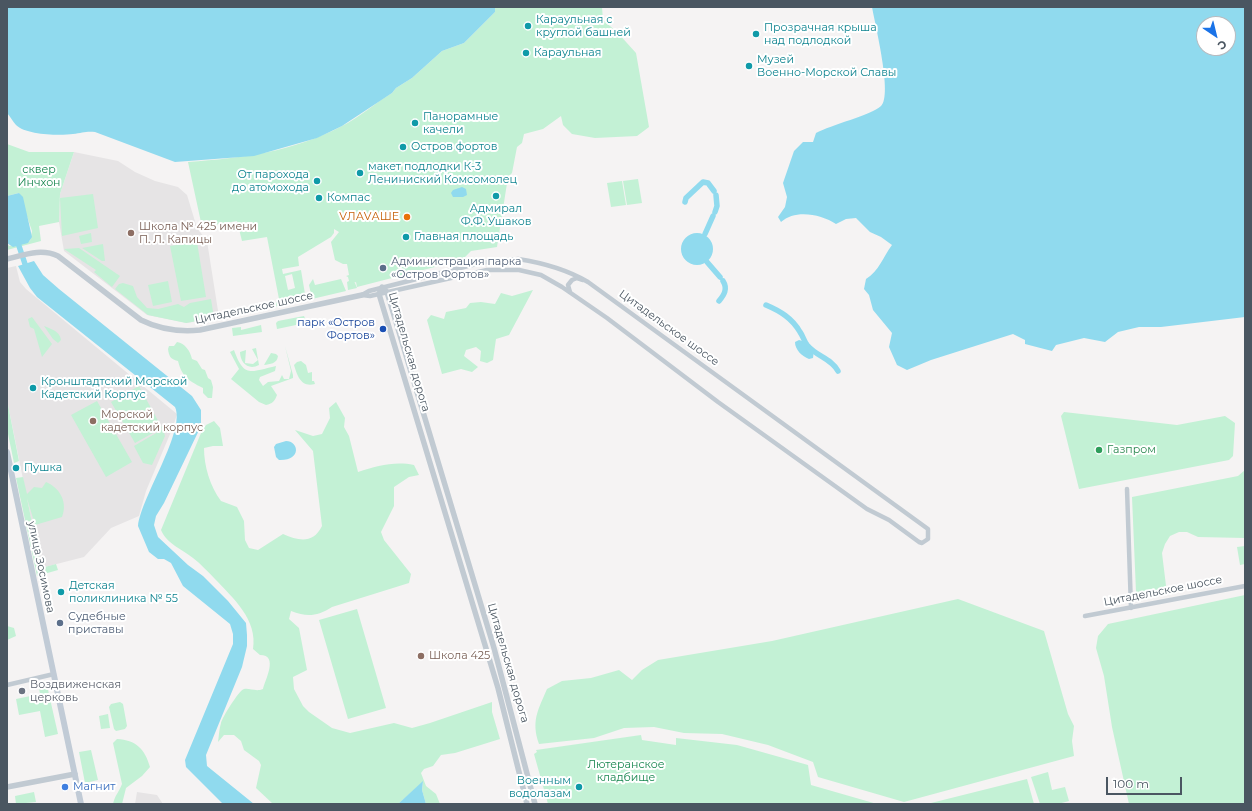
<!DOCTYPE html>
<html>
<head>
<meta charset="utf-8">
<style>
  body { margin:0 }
  #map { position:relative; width:1252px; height:811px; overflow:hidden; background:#f5f3f3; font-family:Montserrat,sans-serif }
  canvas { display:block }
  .frame { position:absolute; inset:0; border:8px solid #4a5661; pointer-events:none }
  .north { position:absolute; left:1196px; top:16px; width:40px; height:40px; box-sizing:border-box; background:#fff; border:1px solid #b7bbc0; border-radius:50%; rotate:145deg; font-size:11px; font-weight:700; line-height:16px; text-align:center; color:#4a5661 }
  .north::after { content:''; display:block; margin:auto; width:14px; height:18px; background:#1a73e8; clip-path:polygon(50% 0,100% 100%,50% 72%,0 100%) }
  .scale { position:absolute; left:1106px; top:777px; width:76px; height:18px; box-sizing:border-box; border:2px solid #4a5661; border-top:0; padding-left:5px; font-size:12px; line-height:14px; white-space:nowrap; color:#4a5661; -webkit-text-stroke:3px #fff; paint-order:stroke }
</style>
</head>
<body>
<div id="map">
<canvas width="1252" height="811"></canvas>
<div class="frame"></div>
<div class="north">С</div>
<div class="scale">100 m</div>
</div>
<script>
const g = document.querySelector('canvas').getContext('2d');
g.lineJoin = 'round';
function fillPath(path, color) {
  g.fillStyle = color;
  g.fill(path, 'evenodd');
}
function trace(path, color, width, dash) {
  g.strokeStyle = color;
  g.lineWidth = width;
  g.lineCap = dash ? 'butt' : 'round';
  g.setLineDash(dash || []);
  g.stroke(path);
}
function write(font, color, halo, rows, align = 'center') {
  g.font = font + ' Montserrat,sans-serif';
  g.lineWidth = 4;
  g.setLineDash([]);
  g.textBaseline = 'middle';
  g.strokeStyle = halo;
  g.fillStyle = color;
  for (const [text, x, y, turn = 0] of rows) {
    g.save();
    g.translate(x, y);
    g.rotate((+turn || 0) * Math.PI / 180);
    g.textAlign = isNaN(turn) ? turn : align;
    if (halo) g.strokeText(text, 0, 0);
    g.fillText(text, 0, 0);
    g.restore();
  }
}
const education = new Path2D(`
  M74,152L118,161L135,172L155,181L178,187L187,195L197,228L207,241L219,317L187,323L147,315L64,251L59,222L60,194Z
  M16,266L20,282L26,289L177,414L173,427L146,491L139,516L111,528L84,557L41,568L7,400V268Z
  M137,792L157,795L163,804H135Z`);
const green = new Path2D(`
  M495,7H602L603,20L617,32L636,53L649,127L637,136L595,138L572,134L563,125L561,116L543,129L524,134L522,143L517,147L512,173L508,177L497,247L471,251L462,260L357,287L356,282L354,283H355L357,288L348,290L347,282L349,281L348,277L346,276L349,275L347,264H343L335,260L331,242L339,232L334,229V233L331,237L298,257L299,266L282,269L283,274L301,270L306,300L273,307L279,299L267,237L242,241L237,221L202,227L188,162C243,158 292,152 342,126C360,117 375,103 392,93L396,88L412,78L442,51L464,43L495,12ZM292,274L295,288L288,290L285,276Z
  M7,144L29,152H74L60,194L59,222L39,226L41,241L7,250V243L9,246L30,241L32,231L19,193L7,196Z
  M638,179L642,203L627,205L623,181Z
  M622,181L626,205L611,207L607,183Z
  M93,194L98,228L62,236L60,198Z
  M91,233L92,242L81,244L79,236Z
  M197,242L206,297L181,301L170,246Z
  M103,244L105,261H102L82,248Z
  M79,248L120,276L112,287L94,272L96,270L64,249Z
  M313,279L315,285L341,279L346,291L312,299L309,285Z
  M168,281L172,302L153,306L148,285Z
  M123,283L133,286L137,297L147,308L158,309L178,304L184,307L190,303L211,299L214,318L186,323L148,315L115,289L119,284Z
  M533,290L509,335L496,339L493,360L487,363L480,361L481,351L476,347L466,350L464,356L478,367L472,372L461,369L442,374L427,320L431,315L444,319L446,312L466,308L470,303L481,302L495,304L501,293L512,296Z
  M304,316L307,323L297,322L296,325L277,329L276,323L278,321Z
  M32,317L52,344L42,357L34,329L30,327L28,319Z
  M261,325L262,332L233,336L232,328L241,327V330Z
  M44,326C51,329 60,331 61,340L58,343L53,339Z
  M177,342C185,343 190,351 192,359L197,361L202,369L205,370L208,378L211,380L213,387L212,398H208L203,393V388C187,380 182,376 178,361C170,359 169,356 168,349L169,346H174Z
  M285,346L293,375V378L271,386L277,395C275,401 272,404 266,405L259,402L231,379L239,369L230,352L234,350C244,378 250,372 276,366L275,371L260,377L259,380L263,386L268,382L279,381L282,375L284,379H289L291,371Z
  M256,348L259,365C248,371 240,362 240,352L246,350L245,363L253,364L258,360L252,349Z
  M271,353L276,354L278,356C277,364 270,364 264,365Z
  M301,361L306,365L308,373L312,372V381H314L315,384C301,388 297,375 294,365L297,362Z
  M139,386L162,428L135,443L111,402Z
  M7,400L19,461L14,463L7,429Z
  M97,401L132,462L106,477L71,415Z
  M336,402L345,418L344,427L349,436L358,472C377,466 394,461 414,465L419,475L409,477L394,487V506L381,532L384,540L411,574L409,583L332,607C316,617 307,617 291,611L289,619L299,628L307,670L293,677L294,689L303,706L309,712L332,728L350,733L394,723L412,728L430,723L492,702V712L500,739L455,753L441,755L433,766L424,769L421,773L426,786L436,794L440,804H426L422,790L423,782L398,804H273L256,788L261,765L259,761L244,750L241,741L234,735H224L218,742C219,736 219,729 221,723C222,718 239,690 244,689C250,688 256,692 263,689C265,680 279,655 260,655L253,649C258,620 233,598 215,579C208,572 201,564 193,558C183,550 166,543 161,530L201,433L206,425L214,421L220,428L223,446H213L204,448C204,466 210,486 221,501L237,507L244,521L245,540L249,548L258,550L283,534C299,541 313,544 322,526L313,451L295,430L313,436L322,434L330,418L329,408Z
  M1064,412L1177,425L1225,416L1235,423L1233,456L1229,460L1079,489L1061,416Z
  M163,429L165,436L152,465L143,463L134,446Z
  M1245,470V538L1198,537L1187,532H1179L1170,536L1165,544L1162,553L1167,594L1144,598L1136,592L1132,497L1238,476Z
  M23,477L27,494L34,487L42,488L46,482C60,488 68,502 62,517L35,525L27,498L41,568L56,564L58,570L37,576L16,478Z
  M1245,546V564L1240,565L1237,547Z
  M1245,595V804H1129L1112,727L1104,676L1096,648L1098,636L1108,624Z
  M958,599L1044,631L1068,714L1074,726L1072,741L1074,756L904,802L818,777L813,762L768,745L722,734L684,733L654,727L624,728L594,738L539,744C531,721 538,710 547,689L562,681L591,678L619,670L632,680L642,670L658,660L772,641Z
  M357,609L386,708L348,719L319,620Z
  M7,626L14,628L16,636L7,640Z
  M46,681L58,734L45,737L40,711L19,715L16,699L40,694L38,683Z
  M120,702L123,704L127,726L125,729L116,731L114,729L109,707L111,704Z
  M108,714L110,728L101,729L99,716Z
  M641,735L642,740L676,745V738L737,745L808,765L811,785L877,804H548L534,754L537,752L536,750Z
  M117,739C136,740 145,749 150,767L142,776L126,788L122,804H113C115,795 119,792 122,784L113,743Z
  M91,750L98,780L85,783L79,752Z
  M1048,772L1052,790L1065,787L1069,801L1058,804H1040L1031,777Z
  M1027,779L1034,804H927Z
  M34,792L36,802L16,804L15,796Z`);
const water = new Path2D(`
  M7,7H495V12L464,43L442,51L412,78L396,88L392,93L342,126L317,138L254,156L175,162L95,132C86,131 82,133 73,134C60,136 26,135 16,125C13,122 10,116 7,113Z
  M872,7H1245V317L1161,327H1139L1118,332L1105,342L1084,338L1056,345L1052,351L1025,344V340L1013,334L931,360L907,370L897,365L889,347L892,333L873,310L869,295L864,289L866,279C879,271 883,257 892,245L881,237L870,232L856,218L846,219L836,224C821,214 795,209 781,222L778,217L785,207L787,197L783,183L794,151L803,142H813L816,133C831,125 871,115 881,106C893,96 875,24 872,7ZM1204,24H1228V48H1204Z
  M462,187L466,189L467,195L463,197H453L451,193L453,190Z
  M19,193L23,197L32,237L28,243L13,247L7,243V196Z
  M681 249a16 16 0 1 1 32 0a16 16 0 1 1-32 0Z
  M34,261L43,275L59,289L192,396L201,410V426L164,503L156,516L154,525L158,537L188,565L203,576L228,601L246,623L247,635V646L242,667L206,755L207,766L254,804H223L186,767L185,760L233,644V634L230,624L183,586L171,563L164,559H158L149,552L138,526C142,495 186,431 175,407L37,297L30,288L18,266Z
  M799,340L806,342L814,350L813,358L809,359C802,356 795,350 795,342Z
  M286,441C299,441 302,461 279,460L276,457L274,447L276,444Z
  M423,781L422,790L426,804H398Z`);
const canal = new Path2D(`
  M685,202L686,198L703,182L708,183L714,191
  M715,212L717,206L716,195
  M705,234L713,216
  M17,240L27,270
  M707,262L720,277
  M719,301C724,295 728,289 723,281
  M766,305C780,311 792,318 800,332C803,336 804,341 807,345C817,357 831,358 838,371`);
const minor = new Path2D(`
  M518,259C544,263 566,269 588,282L928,529V539L922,543L919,542L889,520L867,509L718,402L607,318L562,287L541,275L519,270H487L370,296L362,295L369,291L480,263Z
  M570,292L568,285L572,280L577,278L583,280
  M1127,489L1131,608
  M1085,616L1245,586
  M7,685L54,674`);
const tertiary = new Path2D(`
  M7,259C24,255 41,248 58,256L141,320C159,329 180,332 200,330L362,295
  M7,787L75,774
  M527,804L498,688L379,294L382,287L387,292L494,648L535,804`);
const secondary = new Path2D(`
  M7,452L81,804`);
const markers = [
  [528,26,4,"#0f9aa8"],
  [756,34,4,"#0f9aa8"],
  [526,53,4,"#0f9aa8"],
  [749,66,4,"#0f9aa8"],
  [415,123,4,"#0f9aa8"],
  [403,147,4,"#0f9aa8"],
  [360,173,4,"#0f9aa8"],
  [317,181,4,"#0f9aa8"],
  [496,196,4,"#0f9aa8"],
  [319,198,4,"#0f9aa8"],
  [407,217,4,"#e8710a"],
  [131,233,4,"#8d6e63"],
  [406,237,4,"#0f9aa8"],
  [383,268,4,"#5c6f8a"],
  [383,329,4,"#1a4fb4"],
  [33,388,4,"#0f9aa8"],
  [93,421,4,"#8d6e63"],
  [1099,450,4,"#2e9e5b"],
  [16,468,4,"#0f9aa8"],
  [61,592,4,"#0f9aa8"],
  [60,623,4,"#5c6f8a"],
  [421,656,4,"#8d6e63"],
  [22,691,4,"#6b7280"],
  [65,787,4,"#3f7fe0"],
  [579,787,4,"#0f9aa8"]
];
const cultureNames = [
  ["Караульная с",536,20],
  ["круглой башней",536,33],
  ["Прозрачная крыша",764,28],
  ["над подлодкой",764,41],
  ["Караульная",534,53],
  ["Музей",757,60],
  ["Военно-Морской Славы",757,73],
  ["Панорамные",423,117],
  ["качели",423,130],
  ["Остров фортов",411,147],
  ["макет подлодки К-3",368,167],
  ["Лениниский Комсомолец",368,180],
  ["От парохода",309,175,"right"],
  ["до атомохода",309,188,"right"],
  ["Компас",327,198],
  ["Адмирал",496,209,"center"],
  ["Ф.Ф. Ушаков",496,222,"center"],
  ["Главная площадь",414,237],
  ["Кронштадтский Морской",41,382],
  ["Кадетский Корпус",41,395],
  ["Пушка",24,468],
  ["Детская",69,586],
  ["поликлиника № 55",69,599],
  ["Военным",571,781,"right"],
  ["водолазам",571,794,"right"]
];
const parkNames = [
  ["сквер",39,170],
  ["Инчхон",39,183],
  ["Лютеранское",626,765],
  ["кладбище",626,778]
];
const foodNames = [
  ["VЛАVАШЕ",399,217]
];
const educationNames = [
  ["Школа № 425 имени",139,227],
  ["П. Л. Капицы",139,240],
  ["Морской",101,415],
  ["кадетский корпус",101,428],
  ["Школа 425",429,656]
];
const serviceNames = [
  ["Администрация парка",391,262],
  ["«Остров Фортов»",391,275],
  ["Судебные",68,617],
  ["приставы",68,630]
];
const streetNames = [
  ["Цитадельское шоссе",254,308,-12],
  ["Цитадельское шоссе",669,328,36],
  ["Цитадельская дорога",409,352,74],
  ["улица Зосимова",41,567,78],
  ["Цитадельское шоссе",1163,591,-11],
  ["Цитадельская дорога",508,663,74]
];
const transitNames = [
  ["парк «Остров",375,323],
  ["Фортов»",375,336]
];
const leisureNames = [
  ["Газпром",1107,450]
];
const worshipNames = [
  ["Воздвиженская",30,685],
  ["церковь",30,698]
];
const shopNames = [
  ["Магнит",73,787]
];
fillPath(education, '#e6e4e5');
fillPath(green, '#c3f1d5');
fillPath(water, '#90daee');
trace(canal, '#90daee', 5.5);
trace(minor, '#c1cad2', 4.5);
trace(tertiary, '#c1cad2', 5.5);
trace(secondary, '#c1cbd6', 6);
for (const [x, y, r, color] of markers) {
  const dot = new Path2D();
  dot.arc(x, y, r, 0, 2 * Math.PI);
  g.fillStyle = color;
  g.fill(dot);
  trace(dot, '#fff', 1.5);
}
write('11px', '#0d838f', '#fff', cultureNames, 'left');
write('11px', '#17864f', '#fff', parkNames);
write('11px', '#c56008', '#fff', foodNames, 'right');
write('11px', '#785e54', '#fff', educationNames, 'left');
write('11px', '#4e5e75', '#fff', serviceNames, 'left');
write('11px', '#4a5661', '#fff', streetNames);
write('11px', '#164399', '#fff', transitNames, 'right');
write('11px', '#27864d', '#fff', leisureNames, 'left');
write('11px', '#5b616d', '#fff', worshipNames, 'left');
write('11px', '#366cbe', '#fff', shopNames, 'left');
</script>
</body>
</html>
